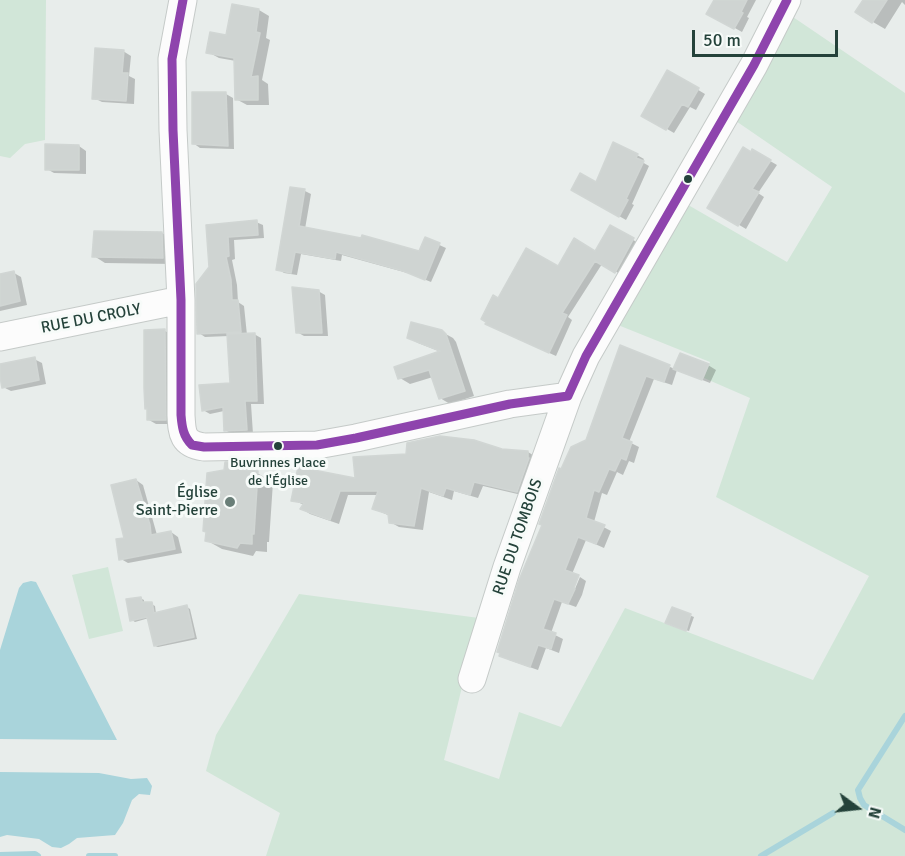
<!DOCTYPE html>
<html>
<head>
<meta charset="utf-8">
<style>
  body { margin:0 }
  #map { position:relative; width:905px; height:856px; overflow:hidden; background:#e8edeb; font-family:Signika,sans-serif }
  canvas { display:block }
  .north { position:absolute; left:827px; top:778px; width:60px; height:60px; -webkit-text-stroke:4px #f7fbf9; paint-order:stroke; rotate:105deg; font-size:16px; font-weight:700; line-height:24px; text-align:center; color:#24423a }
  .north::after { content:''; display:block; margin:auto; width:21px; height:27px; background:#24423a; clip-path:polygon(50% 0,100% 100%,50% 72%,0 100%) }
  .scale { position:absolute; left:692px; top:30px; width:146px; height:27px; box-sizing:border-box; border:3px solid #24423a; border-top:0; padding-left:8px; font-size:18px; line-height:21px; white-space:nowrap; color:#24423a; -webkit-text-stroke:4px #f7fbf9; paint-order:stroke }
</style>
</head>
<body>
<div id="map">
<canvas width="905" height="856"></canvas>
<div class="north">N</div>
<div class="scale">50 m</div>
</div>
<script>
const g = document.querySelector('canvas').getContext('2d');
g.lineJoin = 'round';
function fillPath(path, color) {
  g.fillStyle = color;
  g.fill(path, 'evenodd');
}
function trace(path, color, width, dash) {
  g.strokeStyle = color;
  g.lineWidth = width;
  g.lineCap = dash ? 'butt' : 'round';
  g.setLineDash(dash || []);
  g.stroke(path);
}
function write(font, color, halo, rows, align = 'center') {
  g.font = font + ' Signika,sans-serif';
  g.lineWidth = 6;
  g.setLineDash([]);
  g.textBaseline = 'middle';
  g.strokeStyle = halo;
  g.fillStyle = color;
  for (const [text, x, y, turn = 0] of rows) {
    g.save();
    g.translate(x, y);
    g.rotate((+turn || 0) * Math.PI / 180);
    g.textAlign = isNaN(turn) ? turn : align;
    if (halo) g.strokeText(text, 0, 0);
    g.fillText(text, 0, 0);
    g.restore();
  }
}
const green = new Path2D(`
  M0,0H46L45,140L25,144L10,158L0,156Z
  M790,15L905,93V856H266L280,813L206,771L216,735L299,594L479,618L444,760L499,779L519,712L561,727L625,608L813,680L869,576L716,497L750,398L704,378L710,362L613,323L683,202L787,262L832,187L733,119Z
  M108,567L123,631L89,639L72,575Z`);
const water = new Path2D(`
  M31,581L36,582L117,740L0,739V650L19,588L23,583Z
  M0,772L99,773L131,779L147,778L152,786L150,795L139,794L132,800L123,823L115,835L77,838L69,844L61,848L52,847L39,839L7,835L0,837Z`);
const shadow = new Path2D(`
  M715,0H756L747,17L749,18L742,32L708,13Z
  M865,0H905V5L902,2L885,29L873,22Z
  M259,10L269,16L266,38L270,40L262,80L268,84L269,105H247L236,99V61L219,58L208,52Z
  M123,51L131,56L129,76L135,79L134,104L102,102L94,98Z
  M668,72L705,94L696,110L690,107L674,133L643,115Z
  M226,94L233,98L234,149L200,148L193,143Z
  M79,146L86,151V174L54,173L47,169Z
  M753,151L777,165L758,193L764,197L746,229L709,207Z
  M637,155L644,159L642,162L649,166L632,204L634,205L626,220L573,190L596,184Z
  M292,189L305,191L311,194L305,229L420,253L426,239L446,248L431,282L411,274L342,255L341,261L301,254L297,275L284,273L278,269Z
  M256,222L263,225L264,238L234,240L235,259L232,260L237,285L238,302L244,306L247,335L254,334L261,338L264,404H251L253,434H232L225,430L224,411L210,414L203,410L231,385L229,336L205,337L199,333L211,268L208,226Z
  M611,227L640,244L622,275L602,264L568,317L572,320L556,356L494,328L499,300L558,268L596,253Z
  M162,233L173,240L174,264L105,263L94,256Z
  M14,273L21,277L27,305L0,311V276Z
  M318,291L325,295L328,336H304L297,332Z
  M165,331L172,335L173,424H156L149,420L148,409L146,408Z
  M442,332L453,338L456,342L474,396L450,404L440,398L433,377L410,384L400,378L441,352L418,343L409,338Z
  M621,347L675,369L708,365L716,370L710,383L677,370L672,385L654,379L629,442L639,447L634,463L629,461L623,475L617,472L607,495L602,493L594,522L611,531L604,548L586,540L572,574L569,595L572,596L580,577L586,581L582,595L576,607L562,602L551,633L563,639L559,653L546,648L538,670L509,660L501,655L561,471L587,441Z
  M34,359L42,363L46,384L11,391L3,387L0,366Z
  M502,451L528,452L536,457L526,496L483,486L478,498L454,491L452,500L429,492L423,530L399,527L390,522V516L374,509L378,495H348L339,524L310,514L302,509L304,505L293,500L357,480Z
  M241,464L273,482L269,542H267V552L256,551L253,556L222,549L206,540Z
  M136,480L143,485L157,535L171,532L178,537L182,553L128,563L121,559L126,539Z
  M140,598L144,600V604H151L155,606L156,614L187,607L190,609L197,639L158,647L155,646L149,618L135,622L132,620Z
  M673,609L694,617L689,631L670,625Z`);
const stream = new Path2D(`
  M905,716L858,790L860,798L864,805L905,830
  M0,855L35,854L38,856
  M89,856H115
  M761,856L833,813`);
const building = new Path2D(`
  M714,0H747L741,12L743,13L734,29L706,14Z
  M863,0H887L872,23L855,12Z
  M232,4L259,9L256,32L260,33L251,77L258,76V100H235L234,58L206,53L210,32L226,35Z
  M95,48L124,50L122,73H128L126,101L92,99Z
  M667,70L699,88L688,107L682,104L666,130L641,116Z
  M192,92H226L228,146L192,144Z
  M613,142L638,154L636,158L644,161L626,199L628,200L619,217L571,190L580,173L596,182Z
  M45,144L79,145V170H45Z
  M743,147L751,152L752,149L771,160L752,189L759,192L738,226L707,208Z
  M290,187L305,189L299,226L361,238L362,235L419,251L425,237L440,243L425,280L403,271L336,252L335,259L295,252L291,273L276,270Z
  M257,220L258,235L228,237L229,256L226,257L231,280L232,300H238L241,332L197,334L196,284L209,267L206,225Z
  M610,225L634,238L615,273L595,261L562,313L567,315L549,353L485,324L486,322L481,319L493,295L498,298L526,248L558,266L574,238L595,251Z
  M94,231L162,232L163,258L92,257Z
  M14,271L20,301L0,306V274Z
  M292,287L319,290L322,333H296Z
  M411,322L442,330L446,334L465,391L439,399L429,370L398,379L394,367L440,351L407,338Z
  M165,329L166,420H147V408L145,409L144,388V330Z
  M255,333L257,401H245L247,430L224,431L223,407L202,411L199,385L230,383L227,334Z
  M620,345L670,365L664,382L646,376L622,438L632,442L626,460L621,458L615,471L609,469L599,492L594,490L586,518L605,525L596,544L578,537L565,570L579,575L574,588L575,589L568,604L554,599L543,629L556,633L551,649L538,645L530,667L499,656L500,653L497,652L519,580L542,525L539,524L559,468L561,469L571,447L586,440Z
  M680,353L709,364L702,380L673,369Z
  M35,357L39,380L2,388L0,377V364Z
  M440,436L474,440L502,449L528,451V458H529L517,492L474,482L470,495L446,488L443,496L421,488L414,526L389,523L388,514L372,509L378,491H340L330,520L300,509L304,503L291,501L298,467L355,478L353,457L406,454L407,443Z
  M225,462H241V470L258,471L254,534H252V544L240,543L237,548L205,541L206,532L203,531L207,473L224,470Z
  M136,479L150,525L151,535L171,531L175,549L119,560L116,539L124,538L111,485Z
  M141,597L142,602H152L154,613L187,605L194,637L154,646L147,617L130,621L126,599Z
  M672,607L691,614L686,631L665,623Z`);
const minor = new Path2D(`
  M183,0L172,59L173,130L181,300V415C182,433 182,444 204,447L317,445L356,438L510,404L568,396
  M0,337L181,300
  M472,679L507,567L568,396L586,356L754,65L787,0`);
const bus1 = new Path2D(`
  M183,0L172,59L173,130L181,300V415C182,427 183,436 192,445
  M568,396L586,356L754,65L787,0
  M192,445L204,447L317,445L356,438L510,404L568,396`);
const markers = [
  [688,179,5,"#24423a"],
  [278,446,5,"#24423a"],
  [230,502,6,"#697e78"]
];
const busNames = [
  ["Buvrinnes Place",278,463],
  ["de l'Église",278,481]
];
const streetNames = [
  ["RUE DU CROLY",91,319,-11],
  ["RUE DU TOMBOIS",518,537,-71]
];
const poiNames = [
  ["Église",218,493],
  ["Saint-Pierre",218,511]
];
fillPath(green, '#d1e6d8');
fillPath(water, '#a9d4db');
fillPath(shadow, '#0003');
trace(stream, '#a9d4db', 6);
fillPath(building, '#cfd4d2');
trace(building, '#d1d6d4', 1.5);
trace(minor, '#c5cac8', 29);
trace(minor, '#fcfcfc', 27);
trace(bus1, '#8e44ad', 9);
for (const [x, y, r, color] of markers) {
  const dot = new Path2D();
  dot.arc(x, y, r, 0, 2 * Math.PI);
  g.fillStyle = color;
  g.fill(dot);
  trace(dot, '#f7fbf9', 2);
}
write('14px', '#24423a', '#f7fbf9', busNames);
write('16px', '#24423a', '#f7fbf9', streetNames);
write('16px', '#24423a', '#f7fbf9', poiNames, 'right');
</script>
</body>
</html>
